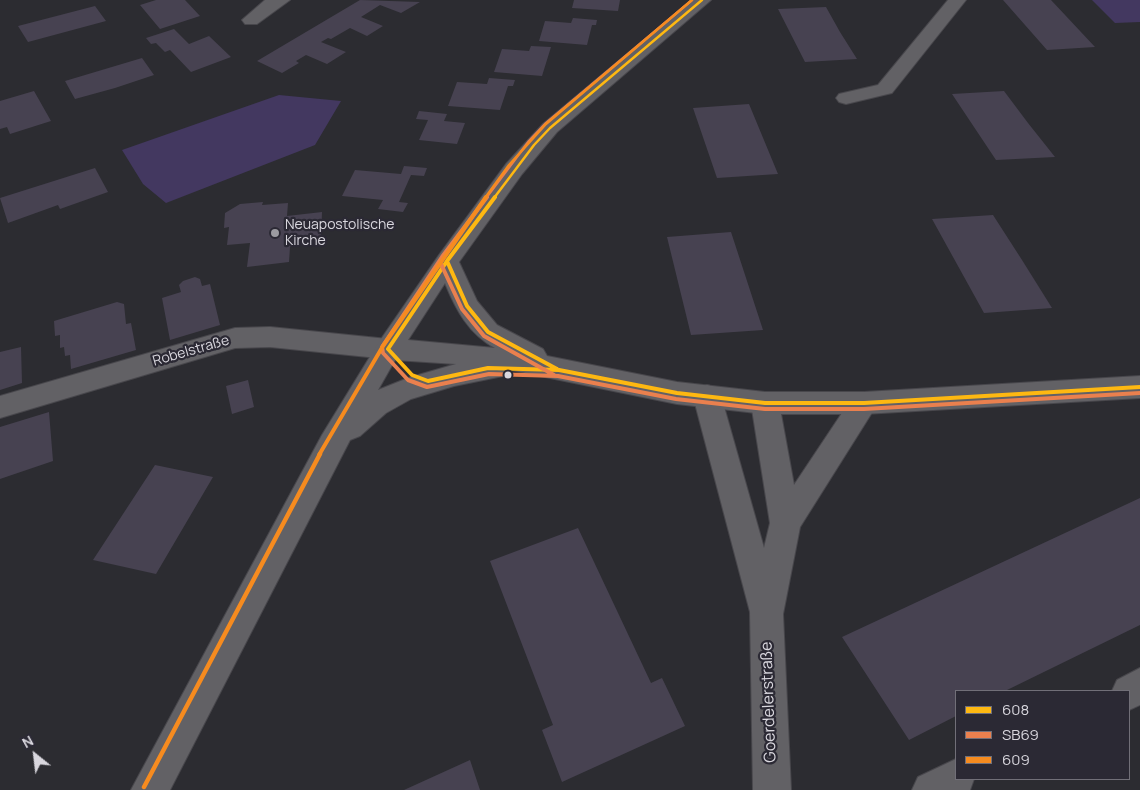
<!DOCTYPE html>
<html>
<head>
<meta charset="utf-8">
<style>
  body { margin:0 }
  #map { position:relative; width:1140px; height:790px; overflow:hidden; background:#2c2c31; font-family:Manrope,sans-serif }
  canvas { display:block }
  .legend { position:absolute; left:955px; top:690px; width:175px; height:90px; box-sizing:border-box; background:#2b2934; border:1px solid #716f78; margin:0; padding:6px 9px; list-style:none; font-size:15px; color:#d9d7de }
  .legend li { display:flex; align-items:center; gap:10px; height:25px }
  .legend b { width:25px; border:1px solid #716f78 }
  .north { position:absolute; left:10px; top:730px; width:50px; height:50px; -webkit-text-stroke:4px #2b2934; paint-order:stroke; rotate:331deg; font-size:14px; font-weight:700; line-height:20px; text-align:center; color:#d9d7de }
  .north::after { content:''; display:block; margin:auto; width:18px; height:22px; background:#d9d7de; clip-path:polygon(50% 0,100% 100%,50% 72%,0 100%) }
</style>
</head>
<body>
<div id="map">
<canvas width="1140" height="790"></canvas>
<ul class="legend">
<li><b style="height:6px;background:#feb811"></b>608</li>
<li><b style="height:6px;background:#ea804e"></b>SB69</li>
<li><b style="height:6px;background:#f68b1f"></b>609</li>
</ul>
<div class="north">N</div>
</div>
<script>
const g = document.querySelector('canvas').getContext('2d');
g.lineJoin = 'round';
function fillPath(path, color) {
  g.fillStyle = color;
  g.fill(path, 'evenodd');
}
function trace(path, color, width, dash) {
  g.strokeStyle = color;
  g.lineWidth = width;
  g.lineCap = dash ? 'butt' : 'round';
  g.setLineDash(dash || []);
  g.stroke(path);
}
function write(font, color, halo, rows, align = 'center') {
  g.font = font + ' Manrope,sans-serif';
  g.lineWidth = 4.5;
  g.setLineDash([]);
  g.textBaseline = 'middle';
  g.strokeStyle = halo;
  g.fillStyle = color;
  for (const [text, x, y, turn = 0] of rows) {
    g.save();
    g.translate(x, y);
    g.rotate((+turn || 0) * Math.PI / 180);
    g.textAlign = isNaN(turn) ? turn : align;
    if (halo) g.strokeText(text, 0, 0);
    g.fillText(text, 0, 0);
    g.restore();
  }
}
const green = new Path2D(`
  M1092,0H1140V22L1115,23Z
  M279,95L341,101L315,145L166,203L143,184L122,150Z`);
const building = new Path2D(`
  M156,0H185L200,16L160,29L140,5Z
  M360,0L420,2L401,13L380,5L361,17L383,26L367,36L350,28L331,39L328,38L321,42L346,52L327,64L306,55L296,61L299,63L282,73L257,61Z
  M574,0H620L618,11L572,8Z
  M1003,0H1051L1095,47L1047,50Z
  M95,6L106,21L28,42L18,26Z
  M826,7L840,32L857,59L805,62L778,9Z
  M573,18L597,20L596,25H592L587,45L539,41L545,21L571,23Z
  M174,29L189,44L209,36L231,57L191,72L170,50L165,52L156,43L151,44L146,38Z
  M531,46L551,47L542,76L494,72L502,49L529,51Z
  M142,58L154,75L115,88L75,99L65,81Z
  M489,78L515,80L513,86H508L500,110L448,106L457,82L487,84Z
  M34,91L51,121L10,134L7,127L0,129V101Z
  M1004,91L1028,123L1055,157L996,160L952,94Z
  M749,104L778,174L717,178L693,108Z
  M419,111L447,114L444,121L465,123L457,144L419,140L428,120L416,119Z
  M404,166L427,168L424,176L411,175L399,202L408,203L403,212L378,209L383,200L342,196L355,170L401,174Z
  M95,168L108,192L60,209L58,205L8,223L0,198Z
  M263,202L262,205L288,203L287,216L322,212L321,238L299,240L290,247L289,262L247,267L250,243L227,245L229,227L224,228L225,213L240,204Z
  M993,215L1022,260L1052,308L984,313L932,219Z
  M731,232L763,330L691,335L667,237Z
  M195,277L200,279L202,286L210,284L220,325L170,340L162,298L181,292L179,285L183,281Z
  M117,302L124,304L126,324L131,323L136,350L71,369L70,355L65,356L64,347L60,348V335L55,336L54,321Z
  M21,347L22,383L0,390V352Z
  M248,380L254,407L232,414L226,386Z
  M49,412L53,461L0,479V427Z
  M155,465L213,477L156,574L93,560Z
  M1140,498V625L1005,691H956V716L909,740L842,637Z
  M578,528L651,683L662,678L685,726L562,782L542,730L553,725L490,561Z
  M470,760L480,790H404Z`);
const minor = new Path2D(`
  M265,0H290L257,24H245L242,20Z
  M948,0H966L892,93L846,104L839,102L836,98L839,94L878,85Z
  M270,327L388,339L397,342L401,349L397,356L388,359L270,347L235,348L0,418V396L235,328Z
  M707,385L717,388L721,396L764,548L770,523L751,403L755,395L765,392L775,395L779,403L794,485L854,395L864,392L874,395L878,403L800,527L783,614L791,790H753L750,612L693,396L697,388Z
  M1140,668V705L1129,710V691H1112L1117,680Z
  M956,759V779H974L970,790H912L918,777Z`);
const tertiary = new Path2D(`
  M692,0H711L557,132L522,174L459,262L477,301L497,325L543,349L547,356L677,382L765,392H864L1140,376V398L864,414H765L677,404L511,370L508,375L454,386L411,399L386,413L360,436L350,440L170,790H131L322,435L379,342L439,255L506,164L543,124ZM445,283C456,310 469,334 495,348L408,340ZM395,360L456,364L408,378L378,390Z`);
const bus1Far1 = new Path2D(`
  M494,198L534,145L550,128L702,0`);
const bus1 = new Path2D(`
  M495,197L447,261L388,349L412,375L428,381L488,368L559,370L677,393L765,403H864L1140,387
  M447,261L467,306L488,332L557,369`);
const bus2Far1 = new Path2D(`
  M486,198L529,141L545,124L692,0`);
const bus2 = new Path2D(`
  M487,197L442,257L382,347L383,353L408,380L427,387L489,374L558,376L676,399L765,409H864L1140,393
  M441,264L462,309L484,336L554,375`);
const bus3Far2 = new Path2D(`
  M485,198L509,165L546,124L692,0`);
const bus3Far1 = new Path2D(`
  M319,455L383,346L486,197`);
const bus3 = new Path2D(`
  M144,787L320,454`);
const markers = [
  [275,233,5,"#9c9ba1"],
  [508,375,4.5,"#d9d7de"]
];
const poiNames = [
  ["Neuapostolische",285,225],
  ["Kirche",285,241]
];
const streetNames = [
  ["Robelstraße",191,351,-16]
];
const nearStreetnames = [
  ["Goerdelerstraße",769,702,-92]
];
fillPath(green, '#433860');
fillPath(building, '#474251');
trace(minor, '#48474c', 2);
trace(tertiary, '#48474c', 2);
fillPath(minor, '#626165');
fillPath(tertiary, '#626165');
trace(bus1Far1, '#feb811', 2.5);
trace(bus1, '#feb811', 4);
trace(bus2Far1, '#ea804e', 2.5);
trace(bus2, '#ea804e', 4);
trace(bus3Far2, '#f68b1f', 2.5);
trace(bus3Far1, '#f68b1f', 4);
trace(bus3, '#f68b1f', 4.5);
for (const [x, y, r, color] of markers) {
  const dot = new Path2D();
  dot.arc(x, y, r, 0, 2 * Math.PI);
  g.fillStyle = color;
  g.fill(dot);
  trace(dot, '#2b2934', 2);
}
write('14px', '#d9d7de', '#2b2934', poiNames, 'left');
write('14px', '#d9d7de', '#2b2934', streetNames);
write('16px', '#d9d7de', '#2b2934', nearStreetnames);
</script>
</body>
</html>
